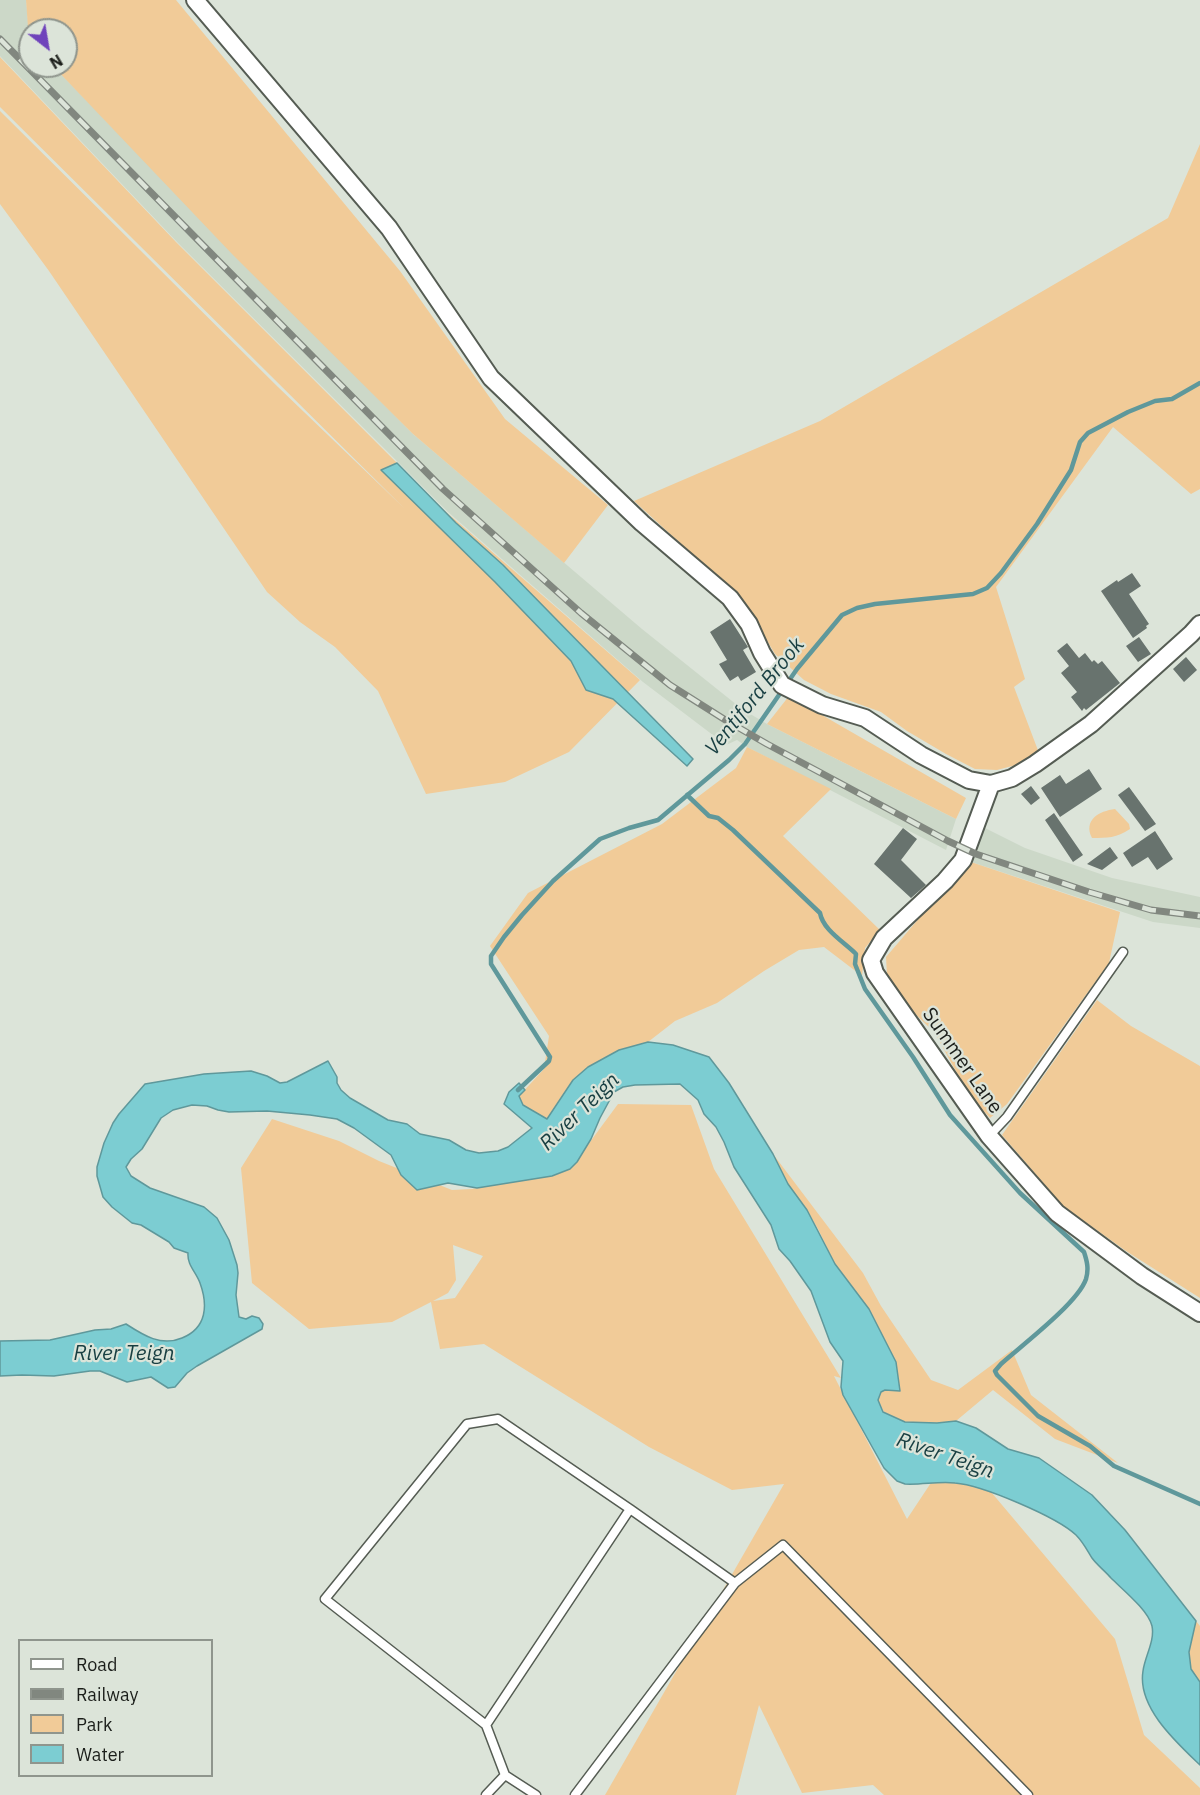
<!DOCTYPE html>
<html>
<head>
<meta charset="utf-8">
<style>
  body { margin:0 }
  #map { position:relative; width:1200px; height:1795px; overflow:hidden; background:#dce4d9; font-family:"IBM Plex Sans",sans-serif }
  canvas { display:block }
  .legend { position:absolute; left:18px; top:1639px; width:195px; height:138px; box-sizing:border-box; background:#dce4d9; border:2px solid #8f958d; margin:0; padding:8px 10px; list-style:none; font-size:18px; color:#1b1e1a }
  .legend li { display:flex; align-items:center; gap:12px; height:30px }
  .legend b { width:30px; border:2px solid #8f958d }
  .north { position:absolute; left:18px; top:18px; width:60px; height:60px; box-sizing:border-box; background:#dce4d9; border:2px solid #8f958d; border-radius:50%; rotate:149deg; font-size:16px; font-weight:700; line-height:24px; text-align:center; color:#1b1e1a }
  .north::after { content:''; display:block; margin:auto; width:21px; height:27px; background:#6f43bb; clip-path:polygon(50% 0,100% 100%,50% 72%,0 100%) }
</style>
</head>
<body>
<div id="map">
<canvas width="1200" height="1795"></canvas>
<ul class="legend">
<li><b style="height:8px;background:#fff"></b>Road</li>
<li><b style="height:8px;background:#81877f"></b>Railway</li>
<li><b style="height:16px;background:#f1cb98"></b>Park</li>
<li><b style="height:16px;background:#7ccdd2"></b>Water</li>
</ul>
<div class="north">N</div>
</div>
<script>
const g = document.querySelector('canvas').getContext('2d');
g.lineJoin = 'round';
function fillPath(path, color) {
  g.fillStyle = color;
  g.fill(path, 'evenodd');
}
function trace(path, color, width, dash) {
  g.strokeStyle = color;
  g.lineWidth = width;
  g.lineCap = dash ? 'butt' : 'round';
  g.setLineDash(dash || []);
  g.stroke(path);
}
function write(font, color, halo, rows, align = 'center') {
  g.font = font + ' "IBM Plex Sans",sans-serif';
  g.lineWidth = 4.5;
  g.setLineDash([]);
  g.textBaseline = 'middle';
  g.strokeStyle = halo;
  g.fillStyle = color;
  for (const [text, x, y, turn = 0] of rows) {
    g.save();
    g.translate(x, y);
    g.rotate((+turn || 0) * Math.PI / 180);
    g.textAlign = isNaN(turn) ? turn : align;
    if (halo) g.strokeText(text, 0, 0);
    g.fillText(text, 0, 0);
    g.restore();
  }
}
const built = new Path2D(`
  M0,0H26L30,42V66H53L413,434L642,629L742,709L767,724L956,819L946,850L747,747L737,740L726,745L643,682L448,512L178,243L0,56Z
  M983,827L1025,848L1112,878L1200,897V928L1153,922L968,861Z`);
const green = new Path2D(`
  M26,0H176L400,271L505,419L608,505L564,563L413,434L233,255L53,66H66V30H30V42L29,41Z
  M0,57L176,242L445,511L640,680L569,752L505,782L426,794L378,691L335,647L300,622L267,592L49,271L0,204V111L278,387L405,509L0,107Z
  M1200,144V489L1191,494L1113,427L996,587L1025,679L1014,687L1039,753L1016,765L997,770L975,769L946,754L907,731L881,712L831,694L804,680L775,654L751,614L737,595L634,501L820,421L1168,218Z
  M789,696L966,798L956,819L767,724Z
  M747,747L831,789L783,836L880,930L865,948L862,976L824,947L799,950L764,971L717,1003L675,1021L648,1042L619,1050L573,1080L547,1119L523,1105L519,1096L544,1069L549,1036L490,946L528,893L662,824L736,768Z
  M1115,809L1129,824L1130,829C1116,838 1108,838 1092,838C1083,820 1099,811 1115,809Z
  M968,861L1120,912L1109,963L1007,1104L990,1118L977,1104L959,1077L935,1033L910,1009L887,975L886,957Z
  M1097,1000L1131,1026L1200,1066V1298L1126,1251L1063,1206L1002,1135Z
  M618,1104L691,1105L714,1169L841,1378L834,1376L907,1519L954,1448L1115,1639L1144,1735L1200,1788V1795H884L873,1785L802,1793L759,1705L736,1795H605L784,1484L732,1490L649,1447L484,1344L440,1349L431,1302L392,1322L309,1329L252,1283L241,1168L272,1119L339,1141L379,1161L452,1190L472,1189L570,1169ZM453,1245L483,1256L455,1298L433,1301L448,1293L456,1280Z
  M773,1154L863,1273L881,1306L931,1380L958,1390L1012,1350L1031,1395L1118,1463L1055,1439L993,1390L956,1421L937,1423L905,1422L884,1412L878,1400L881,1392L885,1390L900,1391L896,1362L869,1309L835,1264L818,1229L807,1210L788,1184Z
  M1196,1621L1200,1626V1682L1191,1669L1189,1652Z`);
const water = new Path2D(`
  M397,463L456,523L503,565L693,759L687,766L613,699L586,690L571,661L495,582L381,470Z
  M648,1042L673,1045L709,1057L729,1083L773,1154L788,1184L807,1210L835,1264L869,1309L896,1362L900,1391L885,1390L881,1392L878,1400L883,1412L905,1422L937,1423L956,1421L976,1428L1008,1449L1039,1458L1092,1495L1125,1530L1196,1621L1189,1652L1191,1669L1200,1682V1765C1176,1742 1137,1707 1143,1671C1145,1656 1155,1641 1152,1626C1148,1610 1123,1590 1111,1578C1105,1571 1097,1565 1092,1558C1087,1550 1083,1542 1076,1535C1057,1517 982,1485 955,1483C939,1481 922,1485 905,1484L897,1481L884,1468L843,1395L841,1387L843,1361L830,1342L811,1291L790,1261L779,1249L771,1225L734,1167L724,1142L716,1127L704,1114L698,1100L680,1084L635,1085L623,1087L614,1092L600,1118L591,1139L577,1162L570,1169L552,1176L477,1188L448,1183L417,1190L401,1175L391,1155L354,1128L337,1119L310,1115L267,1111L229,1112L218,1110L207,1106L192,1105L173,1110L161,1118L142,1149L131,1159L126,1167L131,1176L150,1188L204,1207L217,1218L229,1240L237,1265L238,1273L236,1295L239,1317L246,1319L252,1316L259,1318L263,1324L262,1329L197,1366L187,1373L175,1387L168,1388L151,1377L127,1382L100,1371H90L54,1376L22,1375L0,1376V1341L50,1340L95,1330L111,1329L126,1324C143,1335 161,1347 182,1338C207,1328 208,1305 200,1283C196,1272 187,1265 188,1253L174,1248L169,1242L141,1225L132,1223L112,1207L103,1197L97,1176V1167L104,1143L113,1123L119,1114L145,1084L204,1074L251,1071L267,1076L280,1083L287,1082L328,1061L337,1077V1083L341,1090L350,1098L388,1120L407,1124L420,1134L449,1140L466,1150L479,1153L498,1151L508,1147L532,1128L504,1104L509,1092L519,1083L525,1090L519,1096L523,1105L547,1119L573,1080L588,1067L619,1050Z`);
const stream = new Path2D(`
  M687,795L709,816L718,818L733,830L820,913C823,930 844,942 856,954L855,964L865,989L913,1057L950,1115L1020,1193L1084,1252C1087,1261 1089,1269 1086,1279C1078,1303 1021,1346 1001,1364L995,1371L997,1375L1038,1416L1090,1446L1114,1466L1200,1504
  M518,1090L549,1061L550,1057L491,964V956L504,937L522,915L553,881L600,839L629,828L658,820L729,760L745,744L797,669L842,615L857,608L875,604L973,594L987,588L1001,573L1037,524L1071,470L1080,442L1088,433L1128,412L1155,401L1172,399L1200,383`);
const building = new Path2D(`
  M1132,573L1141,586L1129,594L1149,624L1146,626L1147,628L1133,638L1101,591L1117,580L1118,582Z
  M730,619L748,647L743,650L756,672L741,681L738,676L730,681L719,664L727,660L710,632Z
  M1139,637L1151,654L1138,662L1126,646Z
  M1067,643L1079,658L1085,653L1092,662L1094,660L1098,664L1102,661L1120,683L1086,710L1084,708L1082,711L1071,697L1077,692L1061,673L1069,666L1057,651Z
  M1186,657L1197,670L1184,682L1173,669Z
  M1089,769L1102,789L1060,817L1041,788L1060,775L1066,784Z
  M1031,786L1040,798L1031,805L1021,794Z
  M1129,787L1156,824L1145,831L1118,795Z
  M1054,813L1083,855L1073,862L1045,820Z
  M903,828L917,839L901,860L926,885L911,898L874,864Z
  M1155,831L1173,859L1157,870L1148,857L1132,867L1123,853Z
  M1110,847L1118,858L1102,870L1087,864Z`);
const lane = new Path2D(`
  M989,1136L1007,1117L1123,952
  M735,1583L783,1545L1028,1795
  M505,1775L536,1795
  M486,1795L505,1775L486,1725L325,1599L467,1424L498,1419L630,1509L486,1725
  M575,1795L735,1583L630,1509`);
const street = new Path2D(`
  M195,0L389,228L491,378L642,523L730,598L749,624L762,653L782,685L822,705L865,718L921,755L969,780L991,784L1012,778L1035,764L1091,724L1191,634L1200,624
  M991,784L963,860L945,881L884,938L871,960L875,973L989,1136L1057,1213L1142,1276L1200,1313`);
const rail = new Path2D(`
  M0,39L443,489L581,613L670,685L727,721L767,744L948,841L976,854L1089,892L1151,910L1200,916`);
const streetNames = [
  ["Summer Lane",962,1061,55]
];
const waterNames = [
  ["Ventiford Brook",755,697,-51],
  ["River Teign",580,1112,-44],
  ["River Teign",124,1354],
  ["River Teign",945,1456,19]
];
fillPath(built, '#ccd8c8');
fillPath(green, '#f1cb98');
fillPath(water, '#7ccdd2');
trace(water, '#5f989b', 1.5);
trace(stream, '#5f989b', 4.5);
fillPath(building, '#68736e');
trace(lane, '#555c53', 11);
trace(street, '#555c53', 20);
trace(lane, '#fff', 8);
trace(street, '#fff', 16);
trace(rail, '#81877f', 7);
trace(rail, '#dce4d9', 4.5, [14]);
write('20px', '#1b1e1a', '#dce4d9', streetNames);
write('italic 21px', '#183f42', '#dce4d9', waterNames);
</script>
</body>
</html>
